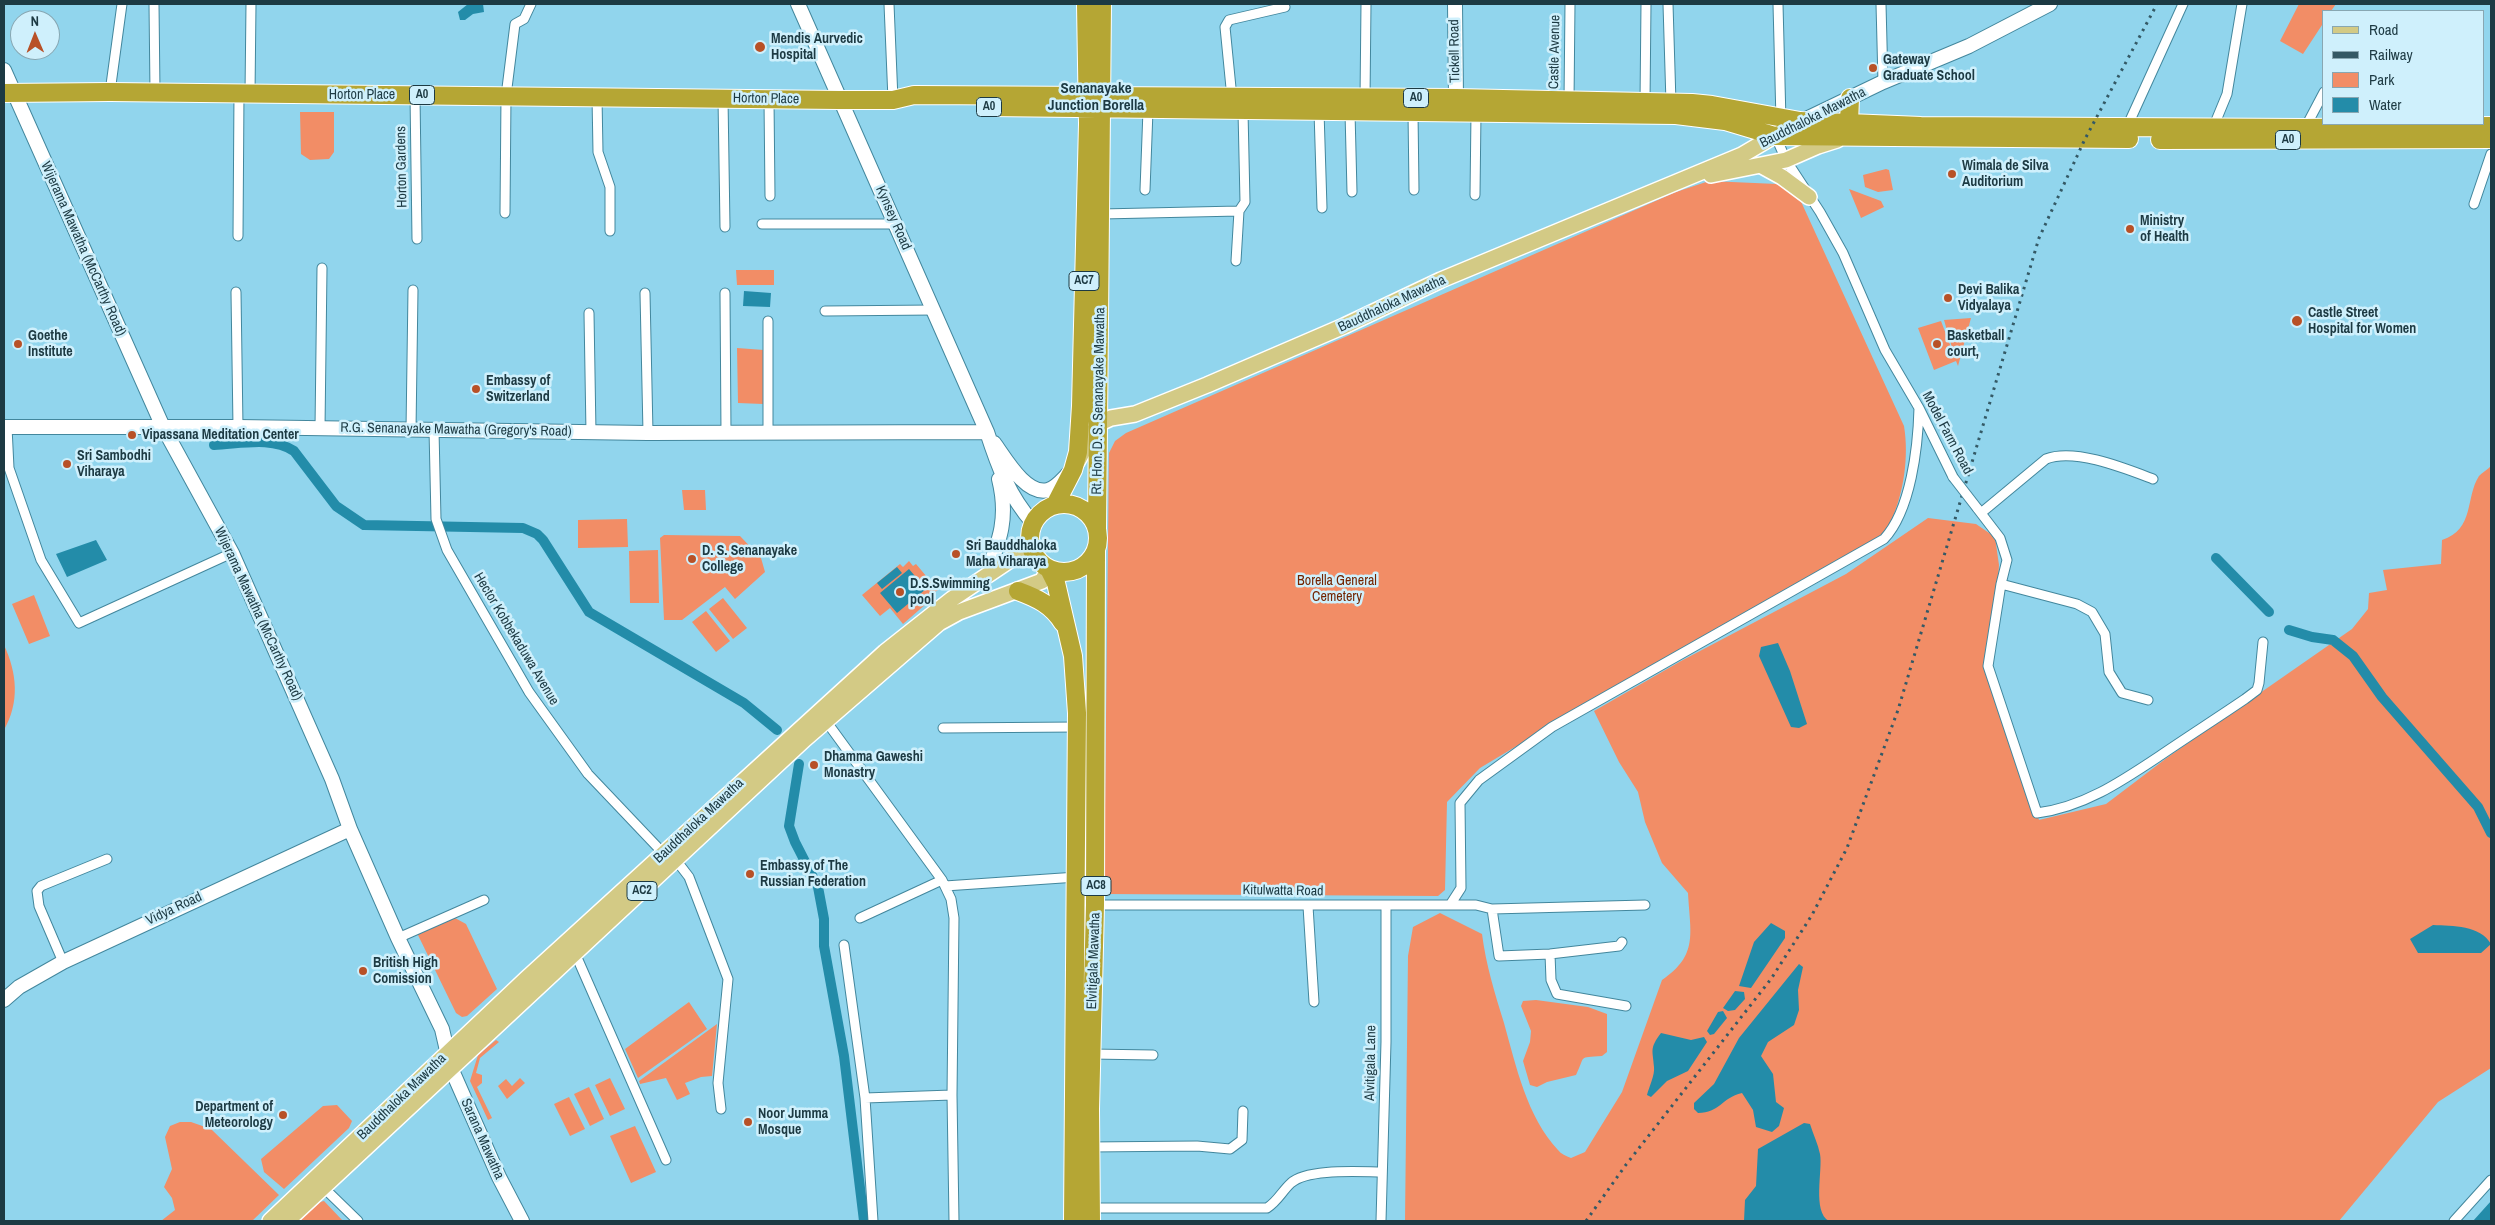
<!DOCTYPE html>
<html>
<head>
<meta charset="utf-8">
<style>
  body { margin:0 }
  #map { position:relative; width:2495px; height:1225px; overflow:hidden; background:#91d5ed; font-family:"Archivo Narrow",sans-serif }
  canvas { display:block }
  .frame { position:absolute; inset:0; border:5px solid #1d3a43; pointer-events:none }
  .legend { position:absolute; left:2322px; top:10px; width:162px; height:115px; box-sizing:border-box; background:#cff0fc; border:1px solid #88a7b2; margin:0; padding:6px 9px; list-style:none; font-size:15px; color:#1d3a43 }
  .legend li { display:flex; align-items:center; gap:10px; height:25px }
  .legend b { width:25px; border:1px solid #88a7b2 }
  .north { position:absolute; left:10px; top:10px; width:50px; height:50px; box-sizing:border-box; background:#cff0fc; border:1px solid #88a7b2; border-radius:50%; rotate:359deg; font-size:14px; font-weight:700; line-height:20px; text-align:center; color:#1d3a43 }
  .north::after { content:''; display:block; margin:auto; width:18px; height:22px; background:#b85127; clip-path:polygon(50% 0,100% 100%,50% 72%,0 100%) }
</style>
</head>
<body>
<div id="map">
<canvas width="2495" height="1225"></canvas>
<div class="frame"></div>
<ul class="legend">
<li><b style="height:6px;background:#d3ca85"></b>Road</li>
<li><b style="height:6px;background:#345965"></b>Railway</li>
<li><b style="height:14px;background:#f28d66"></b>Park</li>
<li><b style="height:14px;background:#238ca9"></b>Water</li>
</ul>
<div class="north">N</div>
</div>
<script>
const g = document.querySelector('canvas').getContext('2d');
g.lineJoin = 'round';
function fillPath(path, color) {
  g.fillStyle = color;
  g.fill(path, 'evenodd');
}
function trace(path, color, width, dash) {
  g.strokeStyle = color;
  g.lineWidth = width;
  g.lineCap = dash ? 'butt' : 'round';
  g.setLineDash(dash || []);
  g.stroke(path);
}
function write(font, color, halo, rows, align = 'center') {
  g.font = font + ' "Archivo Narrow",sans-serif';
  g.lineWidth = 5;
  g.setLineDash([]);
  g.textBaseline = 'middle';
  g.strokeStyle = halo;
  g.fillStyle = color;
  for (const [text, x, y, turn = 0] of rows) {
    g.save();
    g.translate(x, y);
    g.rotate((+turn || 0) * Math.PI / 180);
    g.textAlign = isNaN(turn) ? turn : align;
    if (halo) g.strokeText(text, 0, 0);
    g.fillText(text, 0, 0);
    g.restore();
  }
}
const green = new Path2D(`
  M2299,4H2336L2331,11H2324V22L2303,54L2280,41Z
  M300,112H334V152L329,159L310,160L301,154Z
  M1886,169L1889,170L1893,190L1878,192L1865,187L1863,175Z
  M1709,181L1777,184L1798,195L1904,426C1909,456 1904,493 1891,521C1886,532 1875,542 1867,551L1540,732L1480,768L1447,802L1445,890L1438,896L1104,894L1109,453L1115,441L1126,433L1676,192Z
  M1849,189L1881,201L1884,207L1861,218Z
  M736,270H774V285H737Z
  M1971,318L1958,366L1956,361L1934,370L1918,328L1941,321L1955,358L1944,320Z
  M737,348L764,350L763,404L738,403Z
  M2491,466V1068L2438,1102L2339,1221H1405L1408,956L1413,927L1440,913L1482,934C1486,965 1495,994 1504,1023C1516,1066 1527,1117 1558,1150C1561,1154 1566,1156 1571,1158L1585,1152L1622,1092L1662,980C1699,955 1690,933 1688,893L1662,863L1645,822L1638,792L1619,762L1594,711L1681,661L1846,574L1928,518L1976,524L1995,537L1999,565L1997,594L1985,651L2039,820L2106,804L2168,757L2352,629L2368,609L2369,593L2387,590L2383,570L2441,564L2442,540C2475,529 2465,498 2479,476C2482,473 2488,469 2491,466Z
  M682,490H705L706,510H684Z
  M627,519L628,547L578,548V520Z
  M664,535L740,536L761,558L765,572L735,599L725,587L682,620H664L660,538Z
  M658,550L659,603H630L629,551Z
  M909,561L913,566L916,564L938,590L932,594L934,597L903,624L890,608L880,616L862,595L900,564L903,567Z
  M34,595L50,636L29,644L12,604Z
  M723,598L747,628L733,639L709,609Z
  M706,611L730,641L716,652L692,622Z
  M4,645C17,673 20,702 4,730Z
  M455,918L466,924L497,989L467,1016L462,1017L456,1013L417,933Z
  M1536,1000L1588,1007L1607,1014V1052L1602,1056C1577,1058 1586,1055 1576,1075L1547,1082L1537,1087L1530,1085L1523,1061L1530,1042L1531,1031L1521,1006L1523,1001Z
  M689,1002L707,1029L638,1078L625,1049Z
  M717,1024L712,1076L701,1077L685,1083L690,1094L677,1100L666,1078L640,1084L639,1081Z
  M496,1040L499,1042L480,1058L476,1073L482,1075V1083L477,1087L492,1118L488,1120L470,1081L478,1055Z
  M520,1078L525,1083L507,1099L498,1086L506,1079L512,1086Z
  M610,1078L625,1109L610,1116L595,1085Z
  M589,1087L604,1119L590,1126L574,1094Z
  M569,1097L585,1129L570,1136L554,1104Z
  M337,1105L352,1121L349,1128L284,1189L264,1172L261,1159L323,1106Z
  M180,1122H191L211,1129L279,1195L252,1221H161L175,1210L172,1198L164,1187L172,1169L165,1137L170,1126Z
  M635,1126L656,1172L631,1183L610,1136Z
  M324,1201L343,1221H299L320,1202Z`);
const water = new Path2D(`
  M468,4H483L484,12L473,14L465,20H460L458,12Z
  M744,291L771,293L770,307L743,306Z
  M96,540L107,560L67,577L56,554Z
  M897,567L902,573L882,589L877,583Z
  M909,569L926,589L897,613L880,593Z
  M1778,643L1790,671L1807,724L1799,728L1791,727L1759,656L1761,647Z
  M1771,923L1785,931V938L1751,988L1739,986L1754,942Z
  M2433,925C2453,926 2480,925 2491,944L2481,953H2418L2410,939Z
  M1799,964L1803,967L1798,990L1799,1010L1794,1025L1768,1042L1761,1056L1773,1074L1776,1102L1784,1108L1779,1126L1772,1132L1756,1127L1753,1110L1742,1093C1721,1098 1720,1113 1698,1113L1694,1109V1103L1714,1084L1739,1038Z
  M1735,991L1744,992L1745,999L1735,1010L1728,1011L1723,1008Z
  M1723,1011L1727,1018L1714,1034L1710,1035L1707,1031L1718,1012Z
  M1661,1033L1691,1040L1704,1037L1707,1042L1688,1071L1667,1081L1651,1097L1647,1095C1649,1087 1655,1075 1654,1067C1653,1050 1649,1049 1661,1033Z
  M1804,1123L1810,1124C1813,1134 1818,1144 1820,1154C1823,1170 1812,1212 1829,1221H1744L1745,1200L1756,1186L1758,1149Z
  M2491,1201V1221H2473Z`);
const canal = new Path2D(`
  M214,445C240,444 272,436 294,451L336,506L364,525L523,528L537,534L543,540L589,612L744,703L777,730
  M2216,558L2269,612
  M2289,630L2312,637L2333,640L2353,656L2382,697L2478,807L2491,833
  M799,764L789,826L795,842L818,887L824,919V946L844,1056L864,1221`);
const street = new Path2D(`
  M154,4L155,92
  M889,4L893,100
  M1668,4L1671,103
  M1778,4L1781,121
  M1881,4L1883,82
  M110,92L122,4
  M250,94L251,4
  M415,95L417,239
  M597,97L598,152L610,187V231
  M723,98L725,227
  M1232,98L1225,27L1229,20L1285,7
  M1365,99L1366,4
  M769,100L770,196
  M1569,101L1570,4
  M1645,102L1646,4
  M1319,111L1322,208
  M1350,112L1352,192
  M1413,112L1414,190
  M2127,127L2183,4
  M2213,128L2227,94L2242,4
  M2305,128L2324,92
  M1775,135L1786,160L1820,212L1843,253L1885,350L1919,408L1953,477
  M1145,190L1148,110
  M1475,195L1476,113
  M2474,204L2491,154
  M505,213L506,96L515,24L524,19L531,4
  M1101,214L1239,211L1245,202L1243,111
  M762,224H896
  M238,236L239,93
  M1236,261L1239,211
  M236,292L238,427
  M645,293L648,433
  M725,293L726,433
  M825,311L934,310
  M589,313L591,433
  M7,427L9,468L41,560L79,623L232,553
  M320,428L322,268
  M411,430L413,290
  M434,430L436,519L447,550L529,692L588,774L664,854
  M768,432V321
  M1977,508L2000,538L2007,560L2001,584L1988,666L2037,813C2084,807 2122,781 2161,755C2189,736 2217,718 2245,699L2257,690L2259,683L2263,642
  M1981,513L2046,459C2075,448 2124,468 2153,479
  M2001,584L2077,604L2092,612L2105,634L2109,672L2122,693L2148,700
  M826,721L942,880L951,899L954,918L952,1095L954,1221
  M943,728L1078,727
  M676,860L689,877L728,979L718,1083L721,1109
  M945,886L1077,877
  M1095,905H1476L1492,909L1645,905
  M1450,905L1461,888L1460,803L1479,780L1552,727L1884,539C1911,510 1918,447 1919,408
  M1308,906L1314,1002
  M1492,909L1499,956L1550,954L1619,946L1622,942
  M860,918L942,880
  M398,938L484,900
  M844,945L865,1098L873,1221
  M575,953L666,1160
  M1550,954L1551,980L1557,994L1626,1006
  M63,962L39,906L37,891L41,886L107,859
  M1091,1054L1153,1055
  M865,1098L952,1095
  M1090,1147L1197,1146L1230,1149L1242,1140L1243,1111
  M323,1187L358,1221
  M1092,1208H1267C1278,1201 1282,1191 1291,1183C1307,1168 1361,1172 1382,1172
  M1381,1221L1386,1042V906
  M2454,1221L2491,1180`);
const secondary = new Path2D(`
  M798,4L987,432C998,466 1009,496 1033,523
  M1455,4L1456,98
  M4,70L163,427L232,553L332,779L350,829L398,938L442,1029L451,1068L499,1177L522,1221
  M1802,121L1883,82L1969,46L2050,4
  M4,427H238L648,433L987,432
  M994,443C1005,458 1026,496 1048,490C1056,488 1063,479 1069,473
  M985,579C999,542 1009,519 999,479
  M4,1000L19,987L63,962L350,829`);
const primary = new Path2D(`
  M1762,166L1782,177L1809,197
  M1711,175L1786,160L1818,146L1837,140
  M1077,462L1098,424L1111,418L1135,414L1207,385L1344,326L1441,280L1742,155L1781,132
  M270,1221L526,979L885,652L952,599L1025,550L1030,540
  M287,1221L805,739L939,623L959,612L1042,581L1049,569`);
const highway = new Path2D(`
  M4,93L110,92L839,100H893L914,95L1456,98L1692,103L1712,105L1800,121L1921,126L2305,128L2491,126
  M990,107L1676,115L1725,121L1775,136L2129,139
  M1849,123L1850,98
  M2160,140L2491,139
  M1030 538a34 34 0 1 1 68 0a34 34 0 1 1-68 0Z
  M1055,505L1073,470L1078,452L1081,406L1088,124L1086,4
  M1097,529L1102,4
  M1049,569L1056,583L1073,656L1077,713L1073,1221
  M1018,591C1037,598 1052,605 1063,623
  M1091,1221L1090,1109L1095,905L1096,550`);
const rail = new Path2D(`
  M1586,1221L1625,1166L1771,979L1812,915L1847,848L1898,710L2039,238L2085,139L2157,4`);
const streetBridge = new Path2D(`
  M1953,477L1977,508`);
const markers = [
  [760,47,6,"#b85127"],
  [1873,68,5,"#b85127"],
  [1952,174,5,"#b85127"],
  [2130,229,5,"#b85127"],
  [1948,298,5,"#b85127"],
  [2297,321,6,"#b85127"],
  [18,344,5,"#b85127"],
  [1937,344,5,"#b85127"],
  [476,389,5,"#b85127"],
  [132,435,5,"#b85127"],
  [67,464,5,"#b85127"],
  [956,554,5,"#b85127"],
  [692,559,5,"#b85127"],
  [900,592,5,"#b85127"],
  [814,765,5,"#b85127"],
  [750,874,5,"#b85127"],
  [363,971,5,"#b85127"],
  [283,1115,5,"#b85127"],
  [748,1122,5,"#b85127"]
];
const shields = [
  [422,95,25],
  [1416,98,25],
  [989,107,25],
  [2288,140,25],
  [1084,281,30],
  [1096,886,30],
  [642,891,30]
];
const shieldNames = [
  ["A0",422,95],
  ["A0",1416,98],
  ["A0",989,107],
  ["A0",2288,140],
  ["AC7",1084,281],
  ["AC8",1096,886],
  ["AC2",642,891]
];
const poiNames = [
  ["Mendis Aurvedic",771,39],
  ["Hospital",771,55],
  ["Gateway",1883,60],
  ["Graduate School",1883,76],
  ["Wimala de Silva",1962,166],
  ["Auditorium",1962,182],
  ["Ministry",2140,221],
  ["of Health",2140,237],
  ["Devi Balika",1958,290],
  ["Vidyalaya",1958,306],
  ["Castle Street",2308,313],
  ["Hospital for Women",2308,329],
  ["Goethe",28,336],
  ["Institute",28,352],
  ["Basketball",1947,336],
  ["court,",1947,352],
  ["Embassy of",486,381],
  ["Switzerland",486,397],
  ["Vipassana Meditation Center",142,435],
  ["Sri Sambodhi",77,456],
  ["Viharaya",77,472],
  ["Sri Bauddhaloka",966,546],
  ["Maha Viharaya",966,562],
  ["D. S. Senanayake",702,551],
  ["College",702,567],
  ["D.S.Swimming",910,584],
  ["pool",910,600],
  ["Dhamma Gaweshi",824,757],
  ["Monastry",824,773],
  ["Embassy of The",760,866],
  ["Russian Federation",760,882],
  ["British High",373,963],
  ["Comission",373,979],
  ["Department of",273,1107,"right"],
  ["Meteorology",273,1123,"right"],
  ["Noor Jumma",758,1114],
  ["Mosque",758,1130]
];
const streetNames = [
  ["Tickell Road",1455,51,-91],
  ["Castle Avenue",1555,52,-89],
  ["Horton Place",362,95],
  ["Horton Place",766,99,1],
  ["Bauddhaloka Mawatha",1813,118,-27],
  ["Horton Gardens",402,167,-91],
  ["Kynsey Road",893,218,66],
  ["Wijerama Mawatha (McCarthy Road)",83,249,66],
  ["Bauddhaloka Mawatha",1392,304,-25],
  ["Rt. Hon. D. S. Senanayake Mawatha",1099,401,-89],
  ["R.G. Senanayake Mawatha (Gregory's Road)",456,430,1],
  ["Model Farm Road",1947,433,62],
  ["Wijerama Mawatha (McCarthy Road)",258,614,65],
  ["Hector Kobbekaduwa Avenue",516,639,59],
  ["Bauddhaloka Mawatha",699,821,-43],
  ["Kitulwatta Road",1283,891,1],
  ["Vidya Road",174,909,-25],
  ["Elvitigala Mawatha",1094,961,-88],
  ["Alvitigala Lane",1371,1063,-89],
  ["Bauddhaloka Mawatha",402,1097,-44],
  ["Sarana Mawatha",482,1139,66]
];
const parkNames = [
  ["Borella General",1337,581],
  ["Cemetery",1337,597]
];
const neighbourhoodNames = [
  ["Senanayake",1096,89],
  ["Junction Borella",1096,106]
];
fillPath(green, '#f28d66');
fillPath(water, '#238ca9');
trace(canal, '#238ca9', 10);
trace(street, '#43879d', 11);
trace(secondary, '#43879d', 16);
trace(primary, '#fff', 18);
trace(highway, '#fff', 20);
trace(street, '#fff', 9);
trace(secondary, '#fff', 14);
trace(primary, '#d3ca85', 15);
trace(highway, '#b5a634', 18);
trace(rail, '#345965', 3, [2.5, 5]);
trace(streetBridge, '#43879d', 11, []);
trace(streetBridge, '#fff', 9);
for (const [x, y, r, color] of markers) {
  const dot = new Path2D();
  dot.arc(x, y, r, 0, 2 * Math.PI);
  g.fillStyle = color;
  g.fill(dot);
  trace(dot, '#cff0fc', 2);
}
for (const [x, y, w] of shields) {
  const box = new Path2D();
  box.roundRect(x - w / 2, y - 9.5, w, 19, 4);
  g.fillStyle = '#cff0fc';
  g.fill(box);
  trace(box, '#1d3a43', 1);
}
write('bold 12px', '#1d3a43', null, shieldNames);
write('bold 14px', '#1d3a43', '#cff0fc', poiNames, 'left');
write('14px', '#1d3a43', '#cff0fc', streetNames);
write('14px', '#732400', '#cff0fc', parkNames);
write('bold 15px', '#1d3a43', '#cff0fc', neighbourhoodNames);
</script>
</body>
</html>
